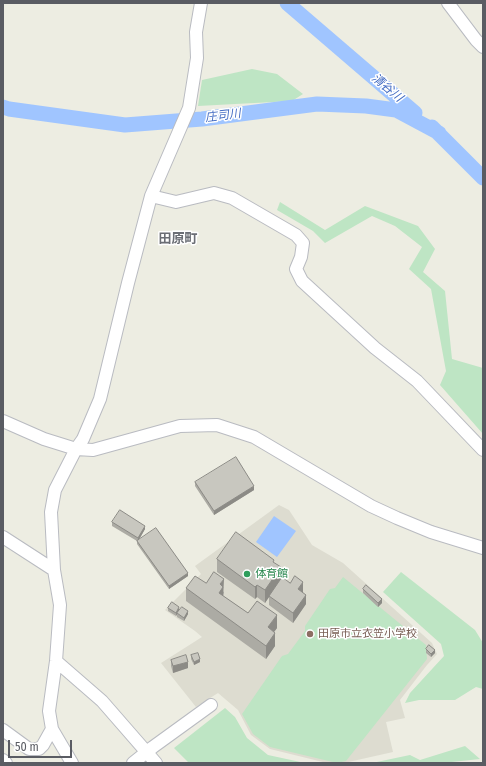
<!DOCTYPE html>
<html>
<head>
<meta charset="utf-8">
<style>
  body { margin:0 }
  #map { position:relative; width:486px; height:766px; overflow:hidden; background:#edede2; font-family:"Fira Sans Condensed",sans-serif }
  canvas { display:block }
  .frame { position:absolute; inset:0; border:4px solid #5a5c63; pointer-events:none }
  .scale { position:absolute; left:8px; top:740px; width:64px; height:18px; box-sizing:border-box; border:2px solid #5a5c63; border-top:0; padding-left:5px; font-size:12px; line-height:14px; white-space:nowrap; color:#5a5c63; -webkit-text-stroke:3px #fff; paint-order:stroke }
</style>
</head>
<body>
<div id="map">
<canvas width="486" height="766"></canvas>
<div class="frame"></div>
<div class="scale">50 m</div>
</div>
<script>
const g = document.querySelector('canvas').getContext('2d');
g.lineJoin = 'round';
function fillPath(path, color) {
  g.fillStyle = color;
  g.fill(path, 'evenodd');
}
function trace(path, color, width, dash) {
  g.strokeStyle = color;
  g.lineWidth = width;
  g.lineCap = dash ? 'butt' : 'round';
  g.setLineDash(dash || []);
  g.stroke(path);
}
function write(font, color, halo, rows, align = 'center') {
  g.font = font + ' "Fira Sans Condensed","Noto Sans JP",sans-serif';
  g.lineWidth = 3;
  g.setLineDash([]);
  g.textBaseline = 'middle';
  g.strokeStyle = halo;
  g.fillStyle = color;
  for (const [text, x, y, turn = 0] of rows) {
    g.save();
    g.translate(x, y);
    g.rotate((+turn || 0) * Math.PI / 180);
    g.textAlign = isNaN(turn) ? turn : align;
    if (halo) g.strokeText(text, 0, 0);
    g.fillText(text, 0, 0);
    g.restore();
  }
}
const education = new Path2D(`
  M279,505L289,510L312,545L343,563L432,643L437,654L427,665L400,700L405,718L386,722L393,752L344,763H327L270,749L251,735L238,710L218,693L196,707L161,663L202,637L195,631L165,610L201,574L195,566Z`);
const green = new Path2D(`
  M252,69L277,74L303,94L292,101L198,106L202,80Z
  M280,202L325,230L365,206L418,226L435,249L423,272L445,291L452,359L483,368V434L440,385L446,371L431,289L409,269L422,247L395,226L372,216L325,243L313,231L277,210Z
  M401,572L475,630L483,643V689L476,687L455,700H419L405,703L410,693L444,656L441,644L383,592Z
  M343,577L426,645L427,659L346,761L337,763L270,747L253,734L242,714L282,656L288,654L305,631V626L330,589L335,588Z
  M225,708L235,717L247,738L268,755L305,763H189L174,748Z
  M465,746L480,759L442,763H372L410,755L420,760Z`);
const water = new Path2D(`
  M274,516L296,531L277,557L256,542Z`);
const river = new Path2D(`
  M287,3L415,113
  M3,107L9,109L125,125L202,119L317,104L366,106L396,110L439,133
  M432,127L483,178`);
const minor = new Path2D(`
  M448,3L476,40L483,47
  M151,196L176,202L214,193L232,198L296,235L303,243L301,257L296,269L302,281L375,348L417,381L483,450
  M3,421L44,439L76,449L93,450L180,426L217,425L254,437L371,506L397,518L431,532L483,548
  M3,537L54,570
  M56,661L102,701L156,763
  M3,730L29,749H39L43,745L52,729
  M3,760L6,763
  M72,763L52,729L49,711L56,661L60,605L54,570L51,512L55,490L76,449L83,439L100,399L128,283L151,196L189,108L197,58L196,32L201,3
  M133,763L153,747L211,705`);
const wall = new Path2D(`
  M195,482L254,490L214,515L195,486Z
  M112,522L145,529L139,540L188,576L169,589L137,544V541L112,526Z
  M217,559L281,580L303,592L306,604L293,623L269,605V596L265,603L257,597L255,599L217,572Z
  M206,583L224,592L223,596L248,613L277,628L274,632L275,646L266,659L186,601V588Z
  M363,589L382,603L378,607L363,593Z
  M168,608L179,610L188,614L184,621L177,617V614L176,616L168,611Z
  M426,649L435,653L431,657L426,653Z
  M191,655L200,662L194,665L191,659Z
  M171,660L188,668L173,673L171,666Z`);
const shadedWall = new Path2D(`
  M254,486V490L214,515V511Z
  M145,526V529L138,541V538Z
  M281,567V580L265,603V590Z
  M188,573V576L169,589V586Z
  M224,579L223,600L219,605L220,584Z
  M303,582V592L298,599V589Z
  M257,585V597L255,599V587Z
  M306,595V604L293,623V613Z
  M382,599V603L378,607V603Z
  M179,607V611L176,616V613Z
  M188,611V614L184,621V618Z
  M277,615V628L268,640V627Z
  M275,633V646L266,659V646Z
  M435,650V653L431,657V654Z
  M200,659V662L194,665V662Z
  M188,662V668L173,673V666Z`);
const building = new Path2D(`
  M236,457L254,486L214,511L195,482Z
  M120,510L145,526L138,538L112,522Z
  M156,528L188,573L169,586L137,541Z
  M236,532L274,560L273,562L281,567L265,590L257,585L255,587L217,559Z
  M214,572L224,579L220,584L223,587L219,593L248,613L257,601L277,615L268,627L275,633L266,646L186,588L195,576L206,583Z
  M295,576L303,582L298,589L306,595L293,613L269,596L282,577L290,583Z
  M366,585L382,599L378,603L363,589Z
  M172,602L179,607L176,613L168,608Z
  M182,607L188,611L184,618L177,613Z
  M429,645L435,650L431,654L426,649Z
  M198,653L200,659L194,662L191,655Z
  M186,655L188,662L173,666L171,660Z`);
const markers = [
  [247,574,4,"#2e9e5b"],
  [310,634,4,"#8d6e63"]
];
const leisureNames = [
  ["体育館",255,574]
];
const educationNames = [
  ["田原市立衣笠小学校",318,634]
];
const waterNames = [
  ["清谷川",387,88,40],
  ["庄司川",223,116,-7]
];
const quarterNames = [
  ["田原町",178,239]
];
fillPath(education, '#dddcd0');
fillPath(green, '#bee5c4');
fillPath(water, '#a0c5ff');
trace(river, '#a0c5ff', 15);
trace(minor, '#b9bbc1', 14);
trace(minor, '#fff', 12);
fillPath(wall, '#acaba4');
fillPath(shadedWall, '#8c8b86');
fillPath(building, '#c8c7bf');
trace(building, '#8c8b86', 1);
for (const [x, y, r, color] of markers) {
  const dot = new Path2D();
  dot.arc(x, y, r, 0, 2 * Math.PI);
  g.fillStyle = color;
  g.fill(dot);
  trace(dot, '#fff', 1.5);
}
write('11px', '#27864d', '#fff', leisureNames, 'left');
write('11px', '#785e54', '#fff', educationNames, 'left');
write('italic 12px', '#426bc3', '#fff', waterNames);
write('bold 13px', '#6b6e75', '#fff', quarterNames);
</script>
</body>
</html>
